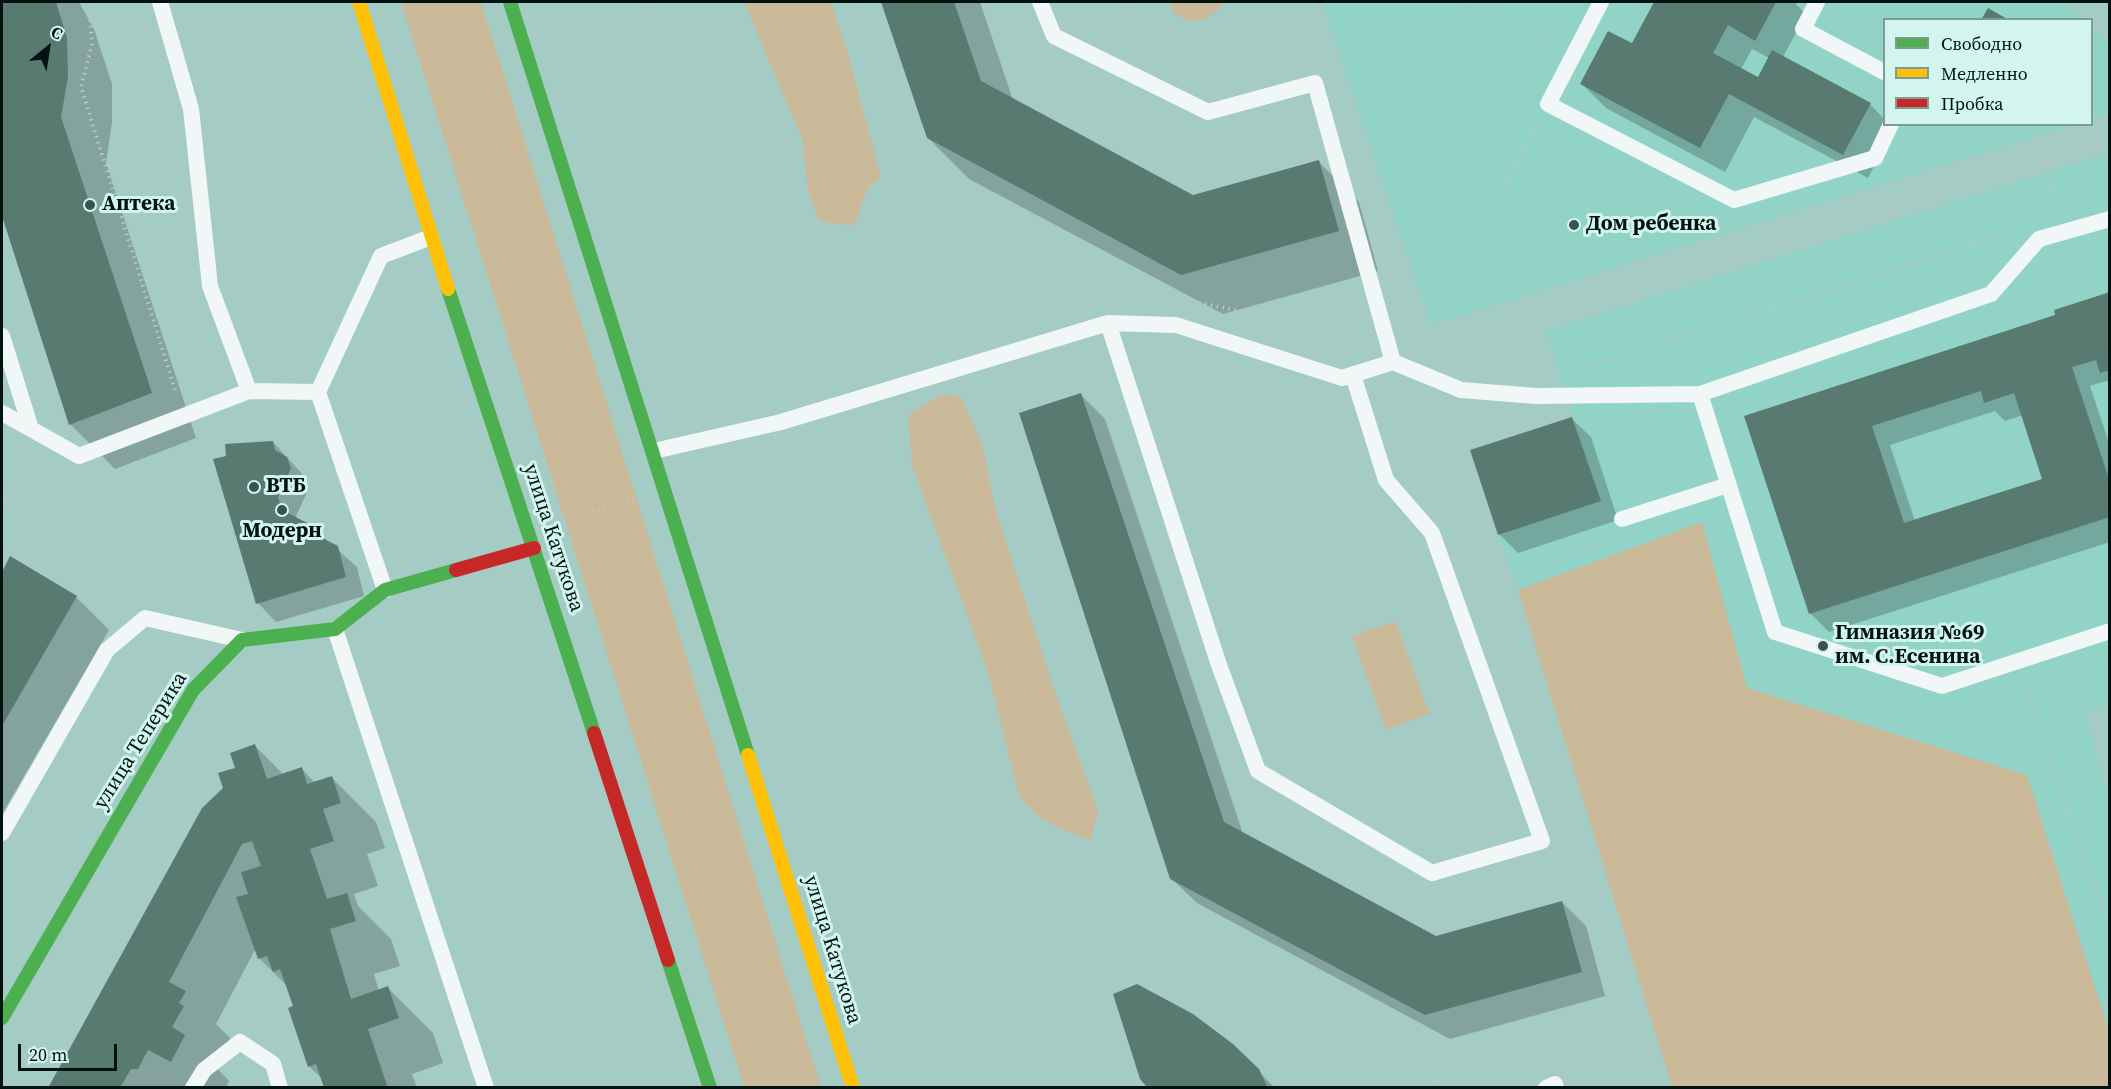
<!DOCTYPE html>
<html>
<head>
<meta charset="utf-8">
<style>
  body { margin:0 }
  #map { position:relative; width:2111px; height:1089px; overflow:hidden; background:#a4ccc4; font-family:"Source Serif 4",serif }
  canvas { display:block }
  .frame { position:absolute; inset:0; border:3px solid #001310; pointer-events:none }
  .legend { position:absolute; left:1883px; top:18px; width:210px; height:108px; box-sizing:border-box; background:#d2f6ee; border:2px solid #7e9b95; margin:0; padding:8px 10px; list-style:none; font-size:18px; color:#001310 }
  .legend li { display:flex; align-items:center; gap:12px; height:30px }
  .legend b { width:30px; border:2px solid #7e9b95 }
  .north { position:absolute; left:18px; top:18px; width:60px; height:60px; -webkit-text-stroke:4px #d2f6ee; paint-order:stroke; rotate:30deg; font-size:16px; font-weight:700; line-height:24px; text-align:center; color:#001310 }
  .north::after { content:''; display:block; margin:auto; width:21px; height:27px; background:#001310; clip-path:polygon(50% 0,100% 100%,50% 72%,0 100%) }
  .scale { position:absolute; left:18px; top:1044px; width:99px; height:27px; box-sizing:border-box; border:3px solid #001310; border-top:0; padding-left:8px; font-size:18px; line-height:21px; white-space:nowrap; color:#001310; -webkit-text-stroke:4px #d2f6ee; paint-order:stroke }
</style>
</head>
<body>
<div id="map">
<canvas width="2111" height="1089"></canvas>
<div class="frame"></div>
<ul class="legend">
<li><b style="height:8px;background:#4caf50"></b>Свободно</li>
<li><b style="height:8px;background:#ffc107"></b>Медленно</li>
<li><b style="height:8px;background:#c62828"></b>Пробка</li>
</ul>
<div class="north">С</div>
<div class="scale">20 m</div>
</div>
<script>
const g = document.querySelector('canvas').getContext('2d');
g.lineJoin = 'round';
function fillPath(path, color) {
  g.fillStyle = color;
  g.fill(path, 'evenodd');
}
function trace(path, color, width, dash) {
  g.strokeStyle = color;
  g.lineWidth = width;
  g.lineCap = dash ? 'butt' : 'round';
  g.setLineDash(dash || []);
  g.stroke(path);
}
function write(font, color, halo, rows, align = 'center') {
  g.font = font + ' "Source Serif 4",serif';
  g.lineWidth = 6;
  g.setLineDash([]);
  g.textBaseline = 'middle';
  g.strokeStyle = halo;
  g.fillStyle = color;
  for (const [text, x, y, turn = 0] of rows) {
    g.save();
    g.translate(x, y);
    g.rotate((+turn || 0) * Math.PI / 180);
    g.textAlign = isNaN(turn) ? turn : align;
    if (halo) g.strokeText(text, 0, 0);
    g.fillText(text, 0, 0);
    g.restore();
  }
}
const built = new Path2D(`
  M1322,2H2063L2083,19L1884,20V124L2073,125L1431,325Z
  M2092,27L2109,44L2110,113L2092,119Z
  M2109,153L2110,703L2085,712L2109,798L2110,981L2103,1011L2109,1031V1086L1672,1087L1518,590L1498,535L1600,501L1546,331Z`);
const green = new Path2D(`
  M401,2H481L821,1087H744Z
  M744,2H831L849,57L881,177L868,188L854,226L819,221L808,191L802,139Z
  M1169,2H1224C1211,24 1179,30 1169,2Z
  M943,394L961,396L983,447L996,511L1053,687L1098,810L1091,840C1063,831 1033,818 1018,793L989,675L912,465L908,415Z
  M1702,522L1747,688L2027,775L2109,1031V1086L1672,1087L1518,590Z
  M1395,621L1430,714L1386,730L1352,636Z`);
const shadow = new Path2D(`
  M2,2H79L94,29L112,84V122L106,163L196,438L115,469L70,424L2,212Z
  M882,2H980L1013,100L1192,197L1318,161L1359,202L1378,271L1223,314L969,179L928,138Z
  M1655,2H1794L1806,14L1783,57L1870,104L1884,119V124L1894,128L1868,178L1754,117L1725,172L1606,108L1582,84L1632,45ZM1752,49L1769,58L1758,79L1741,69Z
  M2110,293V380L2090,386L2110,446V542L1829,632L1810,613L1746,417L2057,316ZM1995,411L2005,421L2023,415L2044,480L1915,521L1890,445Z
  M1081,395L1105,419L1243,834L1436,937L1562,902L1586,926L1605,996L1450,1039L1197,903L1172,879Z
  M1572,419L1591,437L1618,520L1518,553L1499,534Z
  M273,442L305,477L309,488L296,516L297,519L312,527L357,567L364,596L276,622L258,603Z
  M11,558L76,597L109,630L2,814V575Z
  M255,746L284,775L302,769L315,783L331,777L376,822L385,848L367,854L378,886L354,894L358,906L391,939L400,966L374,974L379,991L388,988L433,1033L443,1063L412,1074L417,1088H326L323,1080L309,1066L288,987L259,958L256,948L216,1024L230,1038L218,1069L229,1081L226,1088H49L237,768Z
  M1232,1045L1275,1088H1150L1142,1079Z`);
const building = new Path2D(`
  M2,2H56L67,38L68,77L61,117L152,393L69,425L2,216Z
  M881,2H954L981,81L1193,195L1319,160L1339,231L1181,275L927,138Z
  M1654,2H1776L1755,41L1728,25L1713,53L1758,77L1772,50L1871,103L1843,155L1729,94L1700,148L1580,84L1608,31L1632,43Z
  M1988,8L2009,20H1981Z
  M2110,292V370L2100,373L2096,360L2072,367L2110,482V517L1809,614L1744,416L2055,315L2054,310ZM1981,391L1984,403L2014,393L2042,479L1904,523L1872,426Z
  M1081,393L1224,822L1436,936L1562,901L1582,972L1425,1015L1170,879L1019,413Z
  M1572,417L1601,501L1498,535L1470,450Z
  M273,441L275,450L287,457L291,468L278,497L282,510L313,526L310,532L338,546L346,577L256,604L213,459L226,456L225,444Z
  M10,556L77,596L2,726V572Z
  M255,744L267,779L302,767L307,784L332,776L341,803L323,809L334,841L310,849L327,899L347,893L356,921L330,929L351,999L388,986L399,1018L368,1029L388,1088H324L316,1064L308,1067L288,1008L293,1006L280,969L273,972L267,956L258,959L236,897L248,894L241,872L261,866L252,841L242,844L169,982L186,991L179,1003L184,1006L172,1027L185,1035L171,1062L148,1050L138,1069H131L120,1088H48L202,808L223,788L218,773L235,768L230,753Z
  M1137,984L1193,1014L1233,1044L1259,1069L1268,1088L1146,1086L1140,1079L1113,994Z`);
const path = new Path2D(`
  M89,2L92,44L81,87L176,393
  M651,2L774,399
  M850,2L963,343
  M1129,2L1145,52
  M1469,2L1551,44
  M899,147L1064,277L1168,297
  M2046,161L2059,208
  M1504,189L1536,126
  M1199,303L1322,327L1356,317
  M1431,350L2110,142
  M1204,360L1335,786
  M1586,368L2010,232
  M978,387L1143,904L1190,934L1429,1063L1435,1088
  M790,446L985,1012
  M2,509L32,457
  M1198,519L1348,470
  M558,522L634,498
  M1479,590L1610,542
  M1236,639L1353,463
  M1242,656L1424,582
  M2023,684L2110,930`);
const lane = new Path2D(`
  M160,2L191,109L210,286L249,391L318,392L385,590
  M1601,2L1548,104L1734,200L1875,158L1891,124
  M1817,2L1803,29L1884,72
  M1108,323L1219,665L1258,771L1432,873L1542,841L1432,533L1386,480L1353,375
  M2,336L31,429L79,456L249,391
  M1393,362L1461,390L1536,396L1700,394L1991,294L2039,239L2110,219
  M318,392L381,256L431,237
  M1700,394L1775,632L1942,686L2110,631
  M2,413L31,429
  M654,451L781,422L1108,323L1176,325L1342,378L1393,362L1315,83L1208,112L1054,36L1040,2
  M1622,519L1728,485
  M335,629L486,1088
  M2,833L107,650L145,618L242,640
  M193,1088L204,1070L240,1042L273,1064L280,1088
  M1546,1088L1555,1084L1556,1088`);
const fast = new Path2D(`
  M510,2L748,755
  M448,289L594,733
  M668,960L710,1088
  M2,1018L193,690L242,640L335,629L385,590L456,570`);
const slow = new Path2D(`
  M359,2L448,289
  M748,755L853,1088`);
const jam = new Path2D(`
  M456,570L534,548
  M594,733L668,960`);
const markers = [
  [90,205,6,"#39544f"],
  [1574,225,6,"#39544f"],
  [254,487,6,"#39544f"],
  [282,510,6,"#39544f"],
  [1823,646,6,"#39544f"]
];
const poiNames = [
  ["Аптека",102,205],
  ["Дом ребенка",1586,225],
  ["ВТБ",266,487],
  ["Модерн",282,532,"center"],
  ["Гимназия №69",1835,634],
  ["им. С.Есенина",1835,658]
];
const streetNames = [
  ["улица Катукова",553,538,72],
  ["улица Теперика",141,741,-58],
  ["улица Катукова",832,950,73]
];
fillPath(built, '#92d3c7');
fillPath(green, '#cbba99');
fillPath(shadow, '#0003');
fillPath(building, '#597a71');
trace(path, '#bac7c4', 4, [1.5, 4.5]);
trace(lane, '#f1f7f6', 16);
trace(fast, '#4caf50', 14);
trace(slow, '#ffc107', 14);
trace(jam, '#c62828', 14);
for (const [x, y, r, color] of markers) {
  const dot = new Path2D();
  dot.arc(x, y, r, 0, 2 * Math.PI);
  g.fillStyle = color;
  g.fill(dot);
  trace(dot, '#d2f6ee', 2);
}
write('bold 21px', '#001310', '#d2f6ee', poiNames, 'left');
write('21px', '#001310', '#d2f6ee', streetNames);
</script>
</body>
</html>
